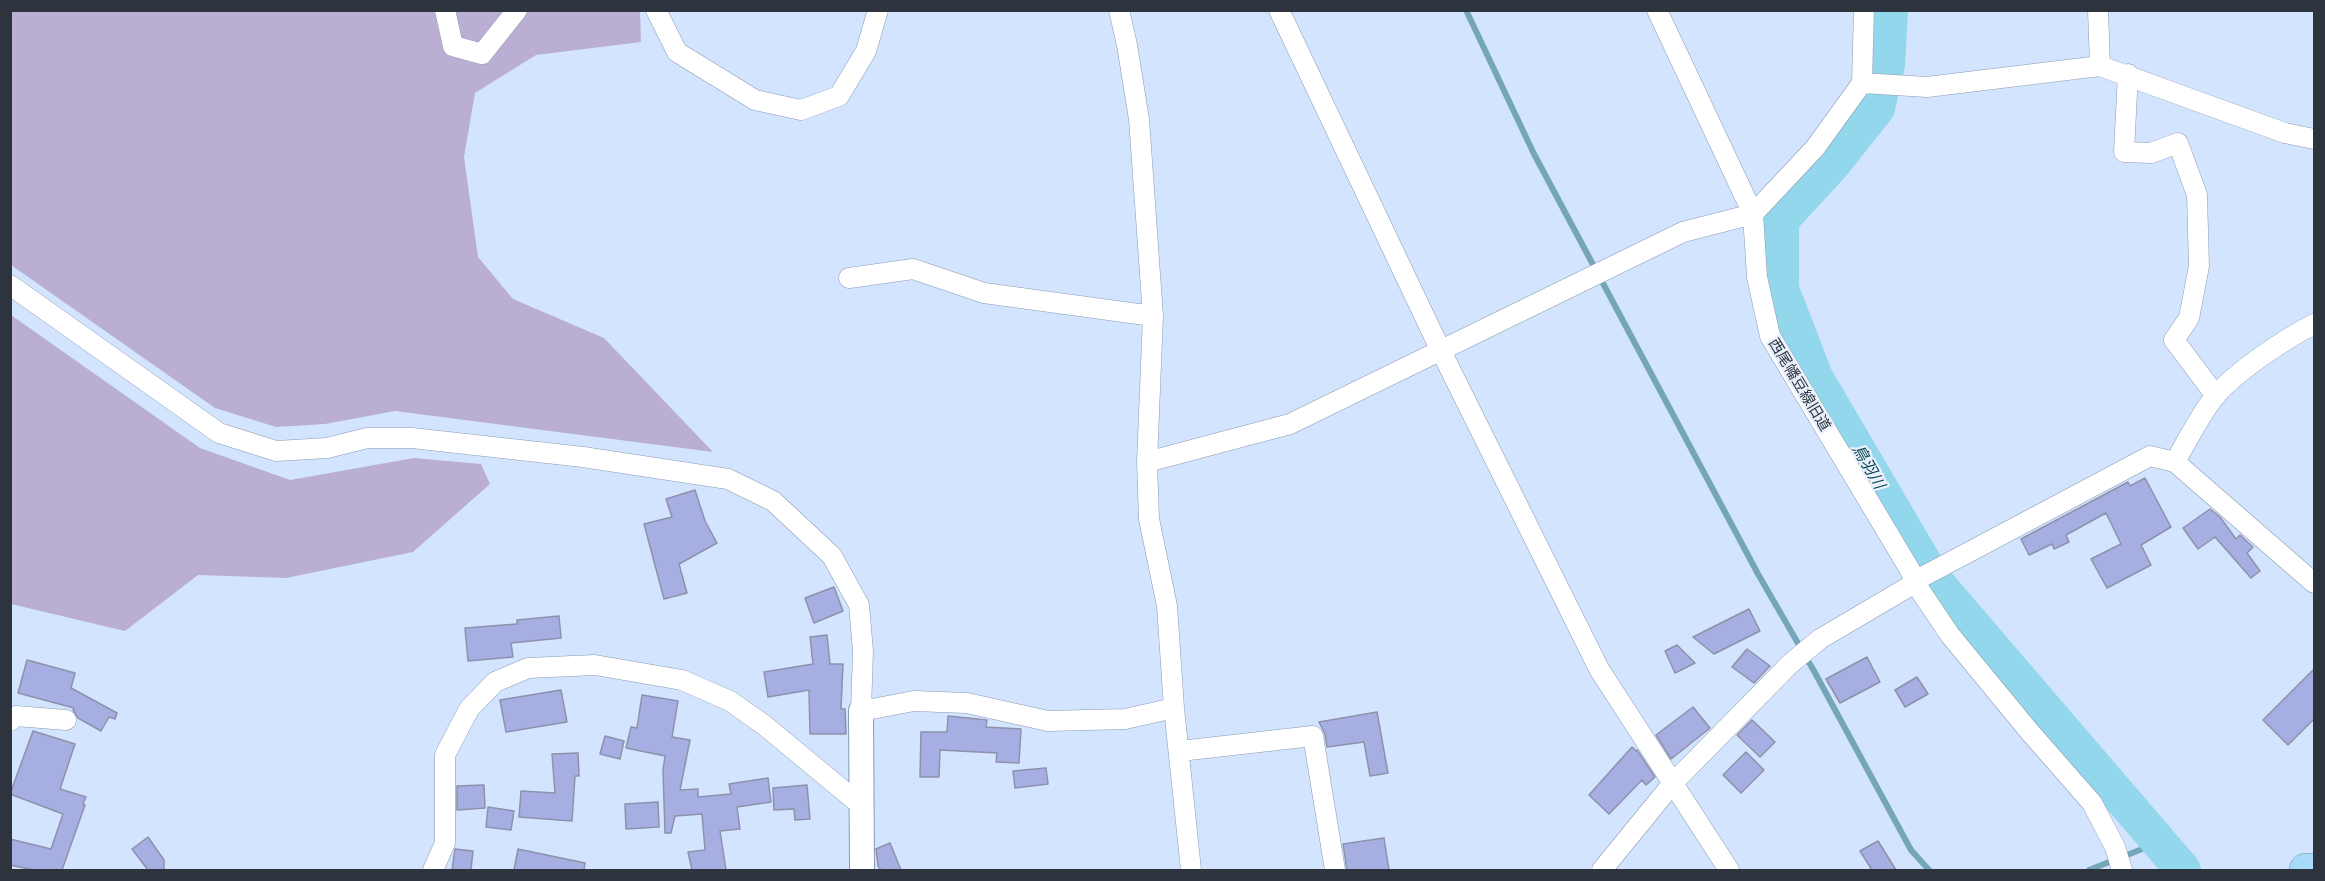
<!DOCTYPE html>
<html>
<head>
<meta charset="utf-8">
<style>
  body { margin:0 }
  #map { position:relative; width:2325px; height:881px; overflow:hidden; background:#d3e4fe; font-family:"PT Sans",sans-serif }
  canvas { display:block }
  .frame { position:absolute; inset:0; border:12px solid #2d343e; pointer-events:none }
</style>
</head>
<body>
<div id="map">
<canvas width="2325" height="881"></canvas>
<div class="frame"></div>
</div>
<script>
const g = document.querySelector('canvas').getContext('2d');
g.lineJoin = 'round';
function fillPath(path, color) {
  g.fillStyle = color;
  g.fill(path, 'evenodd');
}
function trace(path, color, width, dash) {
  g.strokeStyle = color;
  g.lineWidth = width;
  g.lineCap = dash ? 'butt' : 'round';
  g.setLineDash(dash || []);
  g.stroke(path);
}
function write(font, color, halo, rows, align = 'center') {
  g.font = font + ' "PT Sans","Noto Sans JP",sans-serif';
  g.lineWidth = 4.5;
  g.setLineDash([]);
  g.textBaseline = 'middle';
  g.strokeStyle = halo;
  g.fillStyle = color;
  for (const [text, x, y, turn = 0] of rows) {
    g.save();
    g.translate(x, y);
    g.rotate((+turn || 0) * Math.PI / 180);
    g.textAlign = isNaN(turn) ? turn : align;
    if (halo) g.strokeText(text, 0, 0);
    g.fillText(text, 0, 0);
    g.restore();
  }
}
const green = new Path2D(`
  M11,11H640L641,42L536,55L475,93L464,157L478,257L513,299L604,338L713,452L395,411L325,424L276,427L215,408L11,265Z
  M11,315L200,448L290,480L414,458L481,464L490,484L413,552L286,578L198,575L125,631L11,604Z`);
const stream = new Path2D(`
  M1466,10L1534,154L1758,574L1814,671L1911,850L1929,870
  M2089,870L2160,842`);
const river = new Path2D(`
  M1890,10L1887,65L1877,108L1831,166L1781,220V289L1815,377L1934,580L2183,870`);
const building = new Path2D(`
  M2145,478L2171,527L2141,545L2151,565L2107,588L2091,559L2121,544L2106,513L2066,535L2069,542L2054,549L2052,544L2029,555L2021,539L2128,482L2130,486Z
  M695,490L705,521L717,543L679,564L687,593L664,599L644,524L672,517L666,499Z
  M2210,509L2220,517L2236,539L2240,535L2253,547L2247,553L2260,571L2251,578L2215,537L2198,549L2183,528Z
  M834,587L843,611L814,623L805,598Z
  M1749,609L1760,631L1714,654L1693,637Z
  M559,616L561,638L511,643L513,657L468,661L465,628L517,624V620Z
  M827,635L830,664H843L841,709H845L846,734H810L809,690L768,697L764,672L813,664L810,637Z
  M1677,645L1695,663L1675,673L1665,651Z
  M1747,649L1770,666L1754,683L1732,667Z
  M1867,657L1880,682L1840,703L1826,679Z
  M27,660L75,673L71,688L117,713L115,719L109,717L101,731L78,718L73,710L74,708L18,693Z
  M2314,669V719L2288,745L2263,720Z
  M1917,677L1928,694L1905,707L1895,690Z
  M561,690L567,722L506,732L500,700Z
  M642,695L678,701L672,737L690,740L680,790L698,789V797L731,794L729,784L768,778L771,802L737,807L740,829L720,831L726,870H692L688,852L705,850L702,814L675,816L671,833H665L663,770L665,756L626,748L631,727L637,728Z
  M1693,707L1710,728L1671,759L1656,735Z
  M1377,712L1388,773L1370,776L1364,742L1327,747L1325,734L1319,722Z
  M948,716L987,720L986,727L1021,729L1019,763L996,762L997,753L940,750L939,777H920L921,732H947Z
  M1752,720L1775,742L1760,757L1737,735Z
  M33,731L75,744L60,789L86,797L83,804L85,805L62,870H34L10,865V839L51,849L63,814L10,794Z
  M605,736L624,741L620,759L600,754Z
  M1632,747L1636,751L1637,750L1655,777L1646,785L1642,780L1609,814L1589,795Z
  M1746,752L1764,770L1741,793L1723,775Z
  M578,753L579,776H575L572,821L519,817L521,791L555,793L552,754Z
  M1046,768L1048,784L1015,788L1013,771Z
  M484,785L485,808L457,810V786Z
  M807,785L810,819L795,820L794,809L774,810L773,788Z
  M658,802L659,827L626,829L625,804Z
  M488,807L514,811L511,830L486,827Z
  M148,837L164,860V870H148L132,849Z
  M1384,838L1389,870H1347L1343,844Z
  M1878,841L1896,870H1872L1860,851Z
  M890,843L901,870H881L878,866L876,849Z
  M455,849L473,851L471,870H452Z
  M518,849L585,863L584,870H514Z`);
const minor = new Path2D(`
  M445,10L453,46L482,54L517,10
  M656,10L677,52L755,100L801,110L839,96L866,51L878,10
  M1119,10L1127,45L1139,119L1153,316L1147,462L1149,519L1167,606L1174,708L1191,870
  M1279,10L1440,349L1599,669L1729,870
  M1657,10L1753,214L1757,277L1770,336L1910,570L1915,583L1950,635L2029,731L2092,803L2115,847L2122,870
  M2098,10L2100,66
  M2128,74L2124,152L2151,153L2178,143L2197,195L2199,266L2189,318L2174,340L2216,396
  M1862,83L1927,87L2100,66L2285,133L2314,139
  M849,278L913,269L984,293L1153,316
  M10,285L219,433L276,451L327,448L367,438H412L583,457L728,479L773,501L832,556L859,605L863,651L861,711L914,701L967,703L1048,721L1125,719L1174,708
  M1147,462L1290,424L1683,232L1753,214L1815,148L1862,83L1864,10
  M2175,462C2187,441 2201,413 2216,395C2238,370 2285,339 2314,324
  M10,721L16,716L66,720
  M1180,751L1313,736L1335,870
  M433,870L445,843V755L469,709L495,682L528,668L595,665L682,680L730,701L764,725L862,806
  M1602,870L1673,783L1790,664L1820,639L1915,583L1922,577L2150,456L2175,462L2314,583`);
const tertiary = new Path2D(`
  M861,711L862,870`);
const trunk = new Path2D(`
  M2306,870H2314`);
const streetNames = [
  ["西尾幡豆線旧道",1799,385,59]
];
const waterNames = [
  ["鳥羽川",1868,467,60]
];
fillPath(green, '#baafd3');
trace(stream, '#74a6b7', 6);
trace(river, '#92d7eb', 36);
fillPath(building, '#a7aee2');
trace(building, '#8d91ab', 1.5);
trace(minor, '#8a9ab2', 21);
trace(tertiary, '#8a9ab2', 26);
trace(trunk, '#6f99b7', 34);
trace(minor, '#fff', 20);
trace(tertiary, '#fff', 24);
trace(trunk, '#a8dafa', 33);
write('15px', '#2d343e', '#e9f0fb', streetNames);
write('italic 16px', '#044553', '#e9f0fb', waterNames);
</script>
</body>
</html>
